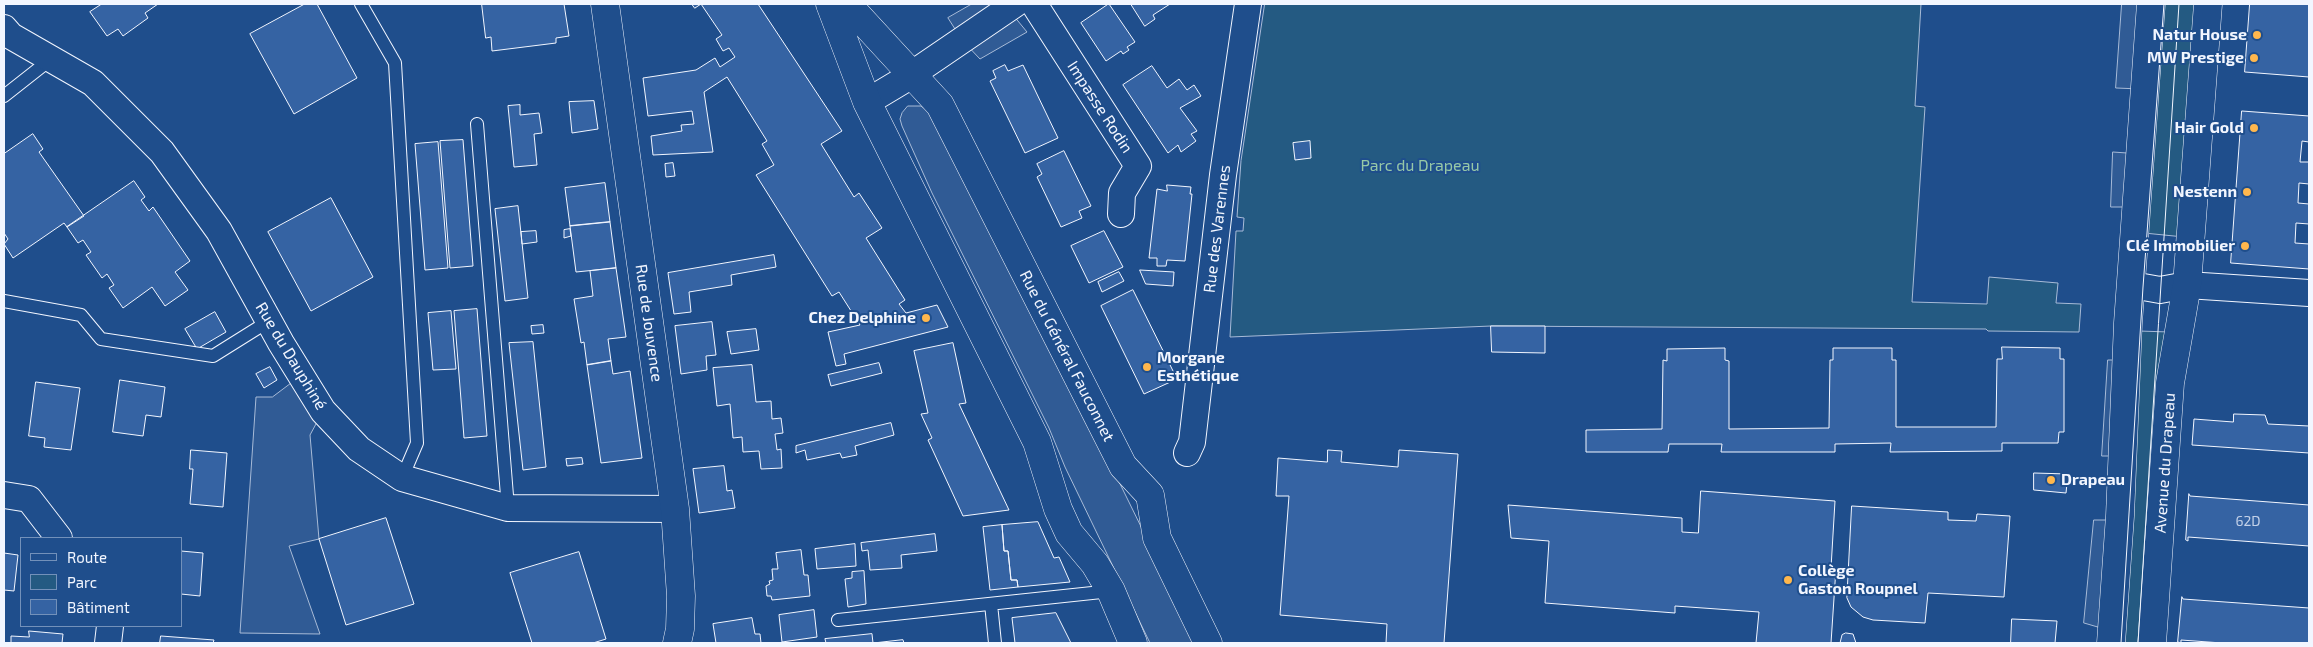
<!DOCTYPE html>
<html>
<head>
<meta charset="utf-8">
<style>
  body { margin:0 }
  #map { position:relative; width:2313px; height:647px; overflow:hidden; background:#1f4e8c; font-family:"Exo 2",sans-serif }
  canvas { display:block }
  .frame { position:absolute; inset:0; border:5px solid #f2f6ff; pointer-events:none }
  .legend { position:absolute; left:20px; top:537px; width:162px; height:90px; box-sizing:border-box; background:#1f4e8c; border:1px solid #7391ba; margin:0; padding:6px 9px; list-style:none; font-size:15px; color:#f2f6ff }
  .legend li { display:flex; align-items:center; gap:10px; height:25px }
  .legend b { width:25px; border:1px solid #7391ba }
</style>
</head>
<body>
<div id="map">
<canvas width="2313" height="647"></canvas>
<div class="frame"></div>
<ul class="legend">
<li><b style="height:6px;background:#1f4e8c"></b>Route</li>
<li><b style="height:14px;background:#245a82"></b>Parc</li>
<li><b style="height:14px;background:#3563a3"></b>Bâtiment</li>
</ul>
</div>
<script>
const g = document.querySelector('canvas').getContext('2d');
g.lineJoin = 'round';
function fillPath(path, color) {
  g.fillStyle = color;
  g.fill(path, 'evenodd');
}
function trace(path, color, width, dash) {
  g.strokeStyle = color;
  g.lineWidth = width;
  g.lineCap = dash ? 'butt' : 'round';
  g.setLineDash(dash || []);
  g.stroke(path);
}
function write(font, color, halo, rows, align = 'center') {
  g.font = font + ' "Exo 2",sans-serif';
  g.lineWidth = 4;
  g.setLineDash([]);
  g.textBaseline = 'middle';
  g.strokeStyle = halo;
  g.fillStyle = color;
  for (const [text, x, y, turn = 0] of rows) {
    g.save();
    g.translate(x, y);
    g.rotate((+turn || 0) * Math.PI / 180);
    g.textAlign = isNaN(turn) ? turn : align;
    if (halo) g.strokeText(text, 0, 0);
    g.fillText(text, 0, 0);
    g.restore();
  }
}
const green = new Path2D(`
  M1265,4H1921L1915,106L1925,107L1912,302L1987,304L1989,277L2058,283L2056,303L2081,304L2079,332L1988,331L1986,329L1491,326L1230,337L1236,231H1243L1244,218L1237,217L1241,161Z
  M2162,4H2199L2184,237L2144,233Z
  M2139,331L2169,332L2143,643H2117Z`);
const parking = new Path2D(`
  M972,4H1004L1027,32L980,59L962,40L948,18Z
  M2122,4H2146L2140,89L2116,88Z
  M908,106H921L928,111L1101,445L1198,643H1150L1065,467L1049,428L932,193L902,126L900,119L902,113Z
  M2113,152L2141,154L2137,207H2111Z
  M2108,360H2120L2118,456H2102Z
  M301,376L323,411L310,435L319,539L289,546L320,634L240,633L256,397H272Z
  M2094,520H2114L2108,630L2084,623Z`);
const building = new Path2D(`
  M102,4H158L145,13L148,18L123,36L118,29L107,36L90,12Z
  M305,4H317L357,78L294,114L250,34Z
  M482,4H564L569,36L556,38V43L492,51L491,37L486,38Z
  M692,4H758L842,131L821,144L854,197L859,193L882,228L866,238L905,300L899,304L906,313L937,305L948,327L844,354L846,364L836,366L828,332L860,325L839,292L832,296L756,175L774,165L762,144L767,141L727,77L704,92L713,152L653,155L651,136L682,131L681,125L694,124L692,111L648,116L643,78L696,70L715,58L720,67L735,57L729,48L723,51L716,39L722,35L701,4L695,8Z
  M1109,4L1135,42L1127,47L1129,50L1123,54L1121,51L1106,61L1081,23Z
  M1131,4H1170L1153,15L1155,19L1145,26Z
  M2250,4H2309V77L2245,72Z
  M1005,65L1008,71L1023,65L1058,138L1025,153L990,81L996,78L993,71Z
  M1152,66L1167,88L1179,79L1187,90L1194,85L1201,96L1180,108L1197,131L1191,134L1196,141L1181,152L1178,145L1168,153L1123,85Z
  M594,101L598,129L572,133L569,102Z
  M520,105V115L539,113L542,133L534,134L537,165L514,167L508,106Z
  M2242,111L2309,116V142L2302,141L2300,162H2309V184L2299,183L2298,203L2309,204V224L2296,223L2295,243L2309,244V269L2231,263Z
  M33,134L43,149L39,152L84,216L67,227L64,223L13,258L4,244L8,239L4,233V154Z
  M463,140L473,266L450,268L440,141Z
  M1310,141L1311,158L1295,160L1293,143Z
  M438,142L448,268L425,270L415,144Z
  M1064,151L1091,206L1079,211L1082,218L1061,227L1037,177L1042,174L1037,164Z
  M673,163L675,176L666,177L665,164Z
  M134,181L145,197L141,200L149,211L153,207L190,261L175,272L188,290L165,306L152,287L123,308L109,288L114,285L107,274L102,278L86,255L91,252L83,240L78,243L67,227Z
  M605,183L610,222L570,226L565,188Z
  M1167,185L1191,187L1190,194H1192L1185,261L1167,260L1166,266H1157V258H1149L1157,189L1167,191Z
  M331,198L373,277L311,311L268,232Z
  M518,206L528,298L505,301L495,209Z
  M610,222L616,268L576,272L570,226Z
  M570,229L571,236L564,238V230Z
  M536,231L537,242L522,244L521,232Z
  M1104,231L1123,267L1089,283L1071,246Z
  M774,255L776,267L731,275L732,285L689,292L691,312L674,314L668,273Z
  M616,268L626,337L608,339L611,361L587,365L584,342L581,343L574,299L593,296L590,271Z
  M1140,270L1174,272L1173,286L1146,284Z
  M1119,272L1124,281L1102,292L1098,282Z
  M1133,290L1177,379L1144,394L1101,306Z
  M477,309L487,436L464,438L454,311Z
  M451,311L456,369L433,370L428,313Z
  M215,312L226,332L197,349L185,329Z
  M712,322L716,355L706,356L707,370L681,374L675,326Z
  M543,325L544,333L532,334L531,326Z
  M1491,326H1545V353L1492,352Z
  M756,329L759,350L731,354L727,332Z
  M533,342L546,467L523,470L509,343Z
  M953,343L966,403L959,404L1009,510L963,516L928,440L932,438L921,414L928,413L914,351Z
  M2002,347L2060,348V359H2064V432H2059L2058,443H2002V451L1890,452L1891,443L1835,444V452H1721L1722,444H1669L1668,452H1586V430L1662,429L1663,360L1667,361V349L1725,348V360L1729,361V429L1829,428L1830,360H1833V348H1892V360H1896V427H1996L1997,359H2002Z
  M611,361L613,374L630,371L642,458L601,463L587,365Z
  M879,363L882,373L831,386L828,375Z
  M752,365L756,402L771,401L772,419L781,418L783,433L775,434L777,450L781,449L782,468L761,469L759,451L743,452L742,437L733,438L730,404L717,406L713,368Z
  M270,367L277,380L264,388L256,374Z
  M120,380L165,387L161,417L146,415L143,436L113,432Z
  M36,382L80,388L71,450L44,447L45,438L29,436Z
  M2234,414L2265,415L2268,424L2309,426V453L2192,445L2194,419L2233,422Z
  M891,423L894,435L855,446L857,455L842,458L840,453L807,460L805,450L796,453V446Z
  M191,450L227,453L223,507L190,504L193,469H190Z
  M1328,450L1342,451L1341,462L1398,467L1399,450L1458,454L1444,643H1386L1387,624L1280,615L1289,496H1276L1278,458L1327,462Z
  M582,458L583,464L567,466L566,459Z
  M724,466L727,491L732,490L735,508L699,513L693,469Z
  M2034,473L2068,474L2066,493L2034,490Z
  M1701,491L1835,501L1831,568H1836L1831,643H1756L1759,612L1675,606V613L1545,603L1549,541L1511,538L1508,505L1682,518V532L1698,533Z
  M2189,494L2190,496L2309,505V546L2188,537V541L2186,540Z
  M1852,506L1948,512V520L1976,521L1977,514L2010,516L2004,597L1928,593L1925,623L1873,620L1863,617L1851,607L1847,598Z
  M386,518L414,604L346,625L319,539Z
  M1038,522L1054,558L1059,557L1070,582L1018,587L1017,580H1011L1008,551H1004L1002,525Z
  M1002,525L1004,551H1008L1011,580H1017L1018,587L990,590L983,527Z
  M935,534L937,551L901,555L902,568L870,570L868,550L862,551L861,543Z
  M855,544L856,566L817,569L815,549Z
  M801,550L804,575H808L810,596L772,600L771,596H767L766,586L770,584L769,581L773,580L772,569H778L776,553Z
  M181,551L203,553L200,596L181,594Z
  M579,552L606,639L593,643H532L510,573Z
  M4,553L18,555L14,591L4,590Z
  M864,571L866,604L848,607L845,579L852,578V572Z
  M2182,597L2183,599L2309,608V643H2222L2181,640V643L2178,642Z
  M814,610L817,637L782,642L779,615Z
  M1056,613L1071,643H1015L1012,618Z
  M752,618L755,634H760L761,643H716L713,624Z
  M2012,619L2057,621L2055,643H2011Z
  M29,631L63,634L62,643H11V636L29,637Z
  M1846,633L1853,634L1856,643H1840L1842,635Z
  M872,634L873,643H826L825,639Z
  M161,636L214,640L213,643H160Z
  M903,640L904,643H874Z`);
const lane = new Path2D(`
  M361,4L395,63L417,443L402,478
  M4,96L51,59
  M477,124L508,508
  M4,301L81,315L101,339L213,356L269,321
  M991,604L995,643
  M838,620L1111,591`);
const street = new Path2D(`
  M1034,4L1138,166L1122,193L1121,214
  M4,28L11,36L93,83L162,152L219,231L281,343L323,411L359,449L402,478L508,508L675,509
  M867,102L902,81L1015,4
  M2132,285L2160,290L2187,285L2309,293
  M1187,453L1192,442L1223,175L1248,4
  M4,495L29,499L59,538
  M108,643L110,626`);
const secondary = new Path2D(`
  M605,4L675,509L681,596L680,629L677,643
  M830,4L867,102L1037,442L1058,509L1069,533L1095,564L1111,591L1133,643
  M847,4L940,105L1123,466L1150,495L1157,538L1208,643
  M2111,643L2120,516L2128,323L2151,4
  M2152,643L2170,383L2187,285L2208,4`);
const tram = new Path2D(`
  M2121,643L2143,287L2164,4
  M2138,643L2179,4`);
const markers = [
  [2257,35,5,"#ffb74d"],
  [2254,58,5,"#ffb74d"],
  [2254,128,5,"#ffb74d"],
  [2247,192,5,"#ffb74d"],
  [2245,246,5,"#ffb74d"],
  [926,318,5,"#ffb74d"],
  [1147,367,5,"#ffb74d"],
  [2051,480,5,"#ffb74d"],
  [1788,580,5,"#ffb74d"]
];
const numberNames = [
  ["62D",2248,521]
];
const poiNames = [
  ["Natur House",2247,35],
  ["MW Prestige",2244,58],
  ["Hair Gold",2244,128],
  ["Nestenn",2237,192],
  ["Clé Immobilier",2235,246],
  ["Chez Delphine",916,318],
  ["Morgane",1157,358,"left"],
  ["Esthétique",1157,376,"left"],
  ["Drapeau",2061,480,"left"],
  ["Collège",1798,571,"left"],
  ["Gaston Roupnel",1798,589,"left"]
];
const streetNames = [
  ["Impasse Rodin",1100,107,57],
  ["Rue des Varennes",1217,229,-83],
  ["Rue de Jouvence",649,323,82],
  ["Rue du Dauphiné",291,356,59],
  ["Rue du Général Fauconnet",1067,356,63],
  ["Avenue du Drapeau",2165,463,-86]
];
const parkNames = [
  ["Parc du Drapeau",1420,166]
];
fillPath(green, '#245a82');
trace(green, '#a8bbd7', 1);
fillPath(parking, '#305b95');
trace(parking, '#a8bbd7', 1);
fillPath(building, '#3563a3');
trace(building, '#f2f6ff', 1);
trace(lane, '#f2f6ff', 14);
trace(street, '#f2f6ff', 28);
trace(secondary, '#f2f6ff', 29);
trace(lane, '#1f4e8c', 12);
trace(street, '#1f4e8c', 26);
trace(secondary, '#1f4e8c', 28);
trace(tram, '#f2f6ff', 1);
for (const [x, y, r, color] of markers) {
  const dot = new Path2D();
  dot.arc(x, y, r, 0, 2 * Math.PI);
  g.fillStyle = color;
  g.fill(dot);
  trace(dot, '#1f4e8c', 2);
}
write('14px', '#c3d1e8', null, numberNames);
write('bold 16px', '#f2f6ff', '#1f4e8c', poiNames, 'right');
write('16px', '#f2f6ff', '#1f4e8c', streetNames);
write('16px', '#97c8a6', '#1f4e8c', parkNames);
</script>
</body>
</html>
